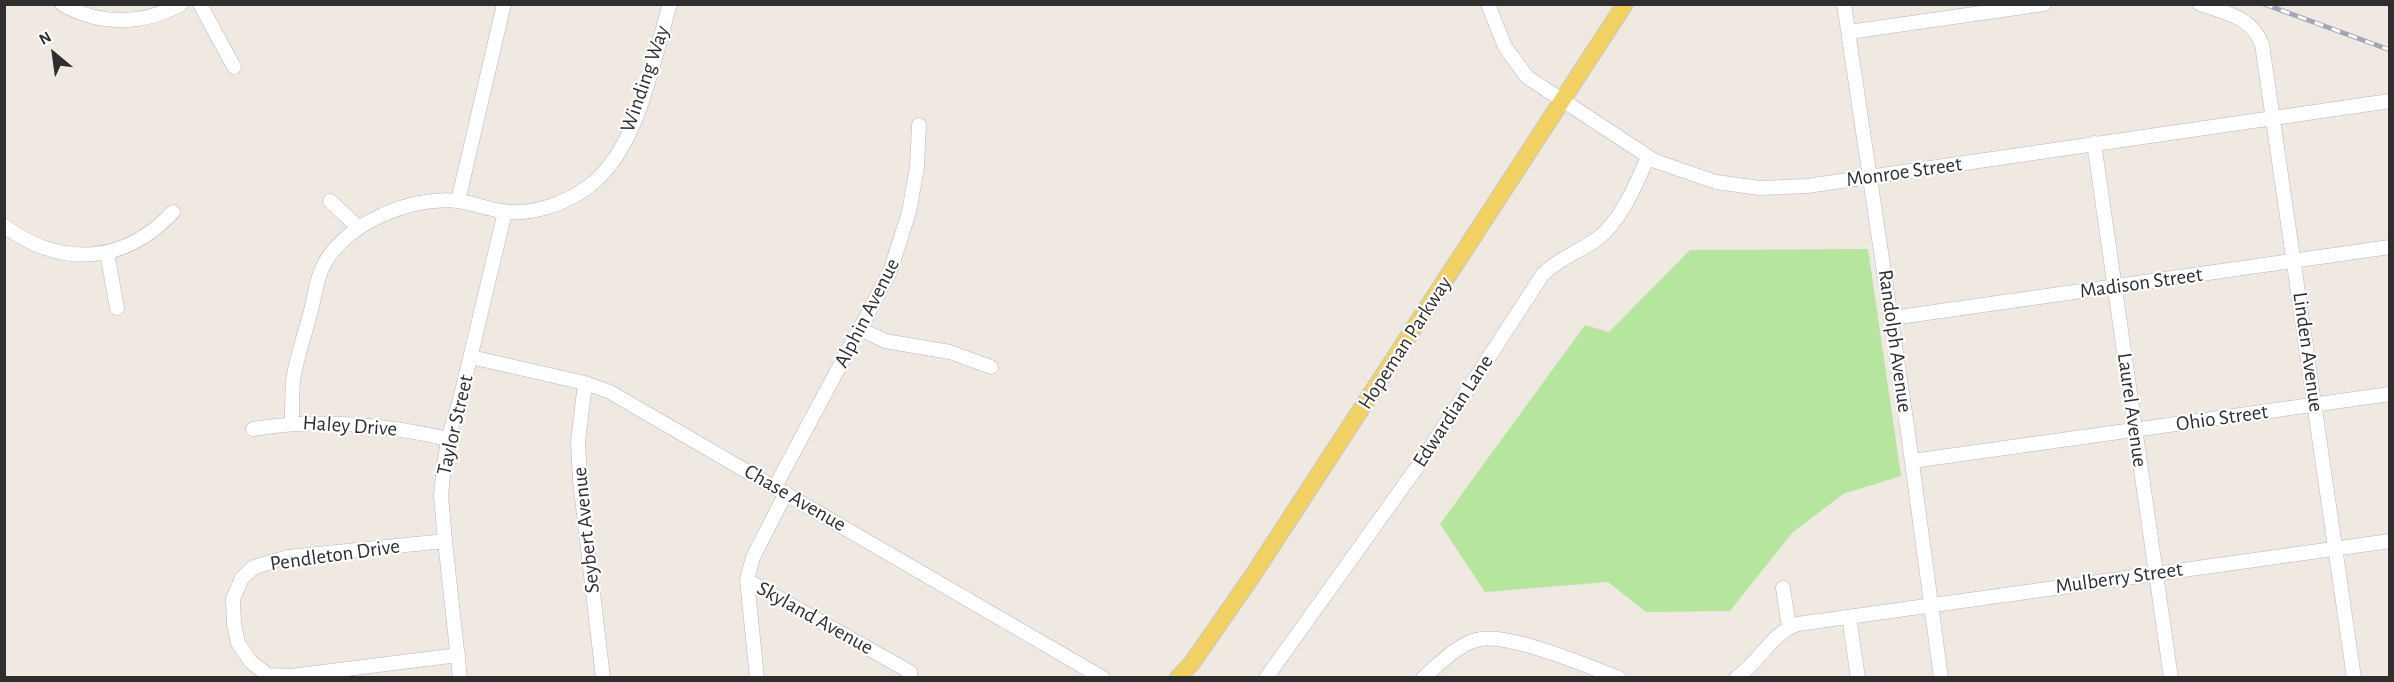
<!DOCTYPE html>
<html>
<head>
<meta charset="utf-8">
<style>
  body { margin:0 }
  #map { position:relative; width:2394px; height:682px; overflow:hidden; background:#efe9e1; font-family:"Alegreya Sans",sans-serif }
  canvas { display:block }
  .frame { position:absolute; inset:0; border:6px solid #2e2e2e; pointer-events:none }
  .north { position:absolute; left:24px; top:24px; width:60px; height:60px; -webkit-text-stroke:4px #fff; paint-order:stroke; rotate:331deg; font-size:16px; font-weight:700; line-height:24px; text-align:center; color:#2e2e2e }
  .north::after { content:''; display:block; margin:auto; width:21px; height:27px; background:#2e2e2e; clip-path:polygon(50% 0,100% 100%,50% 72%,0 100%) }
</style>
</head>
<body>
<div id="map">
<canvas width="2394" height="682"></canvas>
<div class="frame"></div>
<div class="north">N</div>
</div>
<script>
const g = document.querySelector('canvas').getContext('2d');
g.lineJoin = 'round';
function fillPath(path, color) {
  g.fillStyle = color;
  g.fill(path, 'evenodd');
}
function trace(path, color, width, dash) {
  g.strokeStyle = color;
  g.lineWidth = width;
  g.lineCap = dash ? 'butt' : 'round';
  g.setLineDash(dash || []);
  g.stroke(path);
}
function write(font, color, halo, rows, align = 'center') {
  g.font = font + ' "Alegreya Sans",sans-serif';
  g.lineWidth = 4.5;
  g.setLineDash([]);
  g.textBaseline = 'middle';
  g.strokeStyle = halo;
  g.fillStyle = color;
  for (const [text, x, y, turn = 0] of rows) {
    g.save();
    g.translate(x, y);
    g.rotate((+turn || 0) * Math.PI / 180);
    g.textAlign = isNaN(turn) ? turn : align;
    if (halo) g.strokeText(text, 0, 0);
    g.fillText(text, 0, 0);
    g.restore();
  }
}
const green = new Path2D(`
  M1868,249L1901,476L1843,494L1792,533L1730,611L1646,612L1608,582L1485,592L1440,524L1585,325L1609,332L1690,250Z`);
const minor = new Path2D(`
  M62,4C100,26 143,25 181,4
  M200,4L234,67
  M1488,4L1505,47L1527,77L1655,161L1716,182L1760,188L1807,186L2390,101
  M1844,4L1908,433L1941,678
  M2200,4C2225,13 2251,16 2262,44L2354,678
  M1849,32L2044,4
  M2094,143L2171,678
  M330,201L358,227
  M458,201L504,4
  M4,226C62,268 124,264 173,212
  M107,253L117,308
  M1892,318L2390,247
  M860,329L885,341L950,352L991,367
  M471,357L585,383L610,392L1103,678
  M585,383L578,442L580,481L603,678
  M292,422C292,409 292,395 293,381C296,358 305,334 311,311C314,298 316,284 321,271C339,225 412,195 458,201C473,203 487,209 502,211C530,216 565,204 588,187C639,149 652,63 670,4
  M253,429C319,418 383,424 448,439
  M1912,461L2390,394
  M775,487L890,272L909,212L917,167L919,125
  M445,541L288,557L254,567L242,578L233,599L234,624L238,643L251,662L268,675L291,676L458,655
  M747,580L910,672V678
  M1783,588L1789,627
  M1849,617L1858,678
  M460,678L445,541L441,496L443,475L448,439L460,400L505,212
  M757,678L747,580L753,557L786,493
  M1266,678L1420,463L1543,274C1559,258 1579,252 1597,239C1621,221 1636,184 1648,157
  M1423,678C1438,665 1456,646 1476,640C1506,631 1587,666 1619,678
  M1736,678C1760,662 1770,634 1798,624L2390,541`);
const major = new Path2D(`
  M1178,678L1192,663L1253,575L1625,4`);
const rail = new Path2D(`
  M2264,4L2390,50`);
const streetNames = [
  ["Winding Way",645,79,-71],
  ["Monroe Street",1904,172,-8],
  ["Madison Street",2141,283,-8],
  ["Alphin Avenue",867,313,-63],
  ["Randolph Avenue",1895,341,82],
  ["Hopeman Parkway",1405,343,-57],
  ["Linden Avenue",2308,352,82],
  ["Laurel Avenue",2132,410,82],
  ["Edwardian Lane",1453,411,-57],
  ["Ohio Street",2222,418,-8],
  ["Taylor Street",455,425,-77],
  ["Haley Drive",350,426,4],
  ["Chase Avenue",795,498,30],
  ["Seybert Avenue",586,530,-96],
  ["Pendleton Drive",335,555,-8],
  ["Mulberry Street",2119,578,-8],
  ["Skyland Avenue",815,618,29]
];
fillPath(green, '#b6e59e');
trace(minor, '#b4b7c1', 15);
trace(major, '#c9c9c9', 18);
trace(minor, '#fff', 14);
trace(major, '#f2d163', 16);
trace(rail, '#a3a6b8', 5);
trace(rail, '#fff', 3, [9]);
write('21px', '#2e2e2e', '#fff', streetNames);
</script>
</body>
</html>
